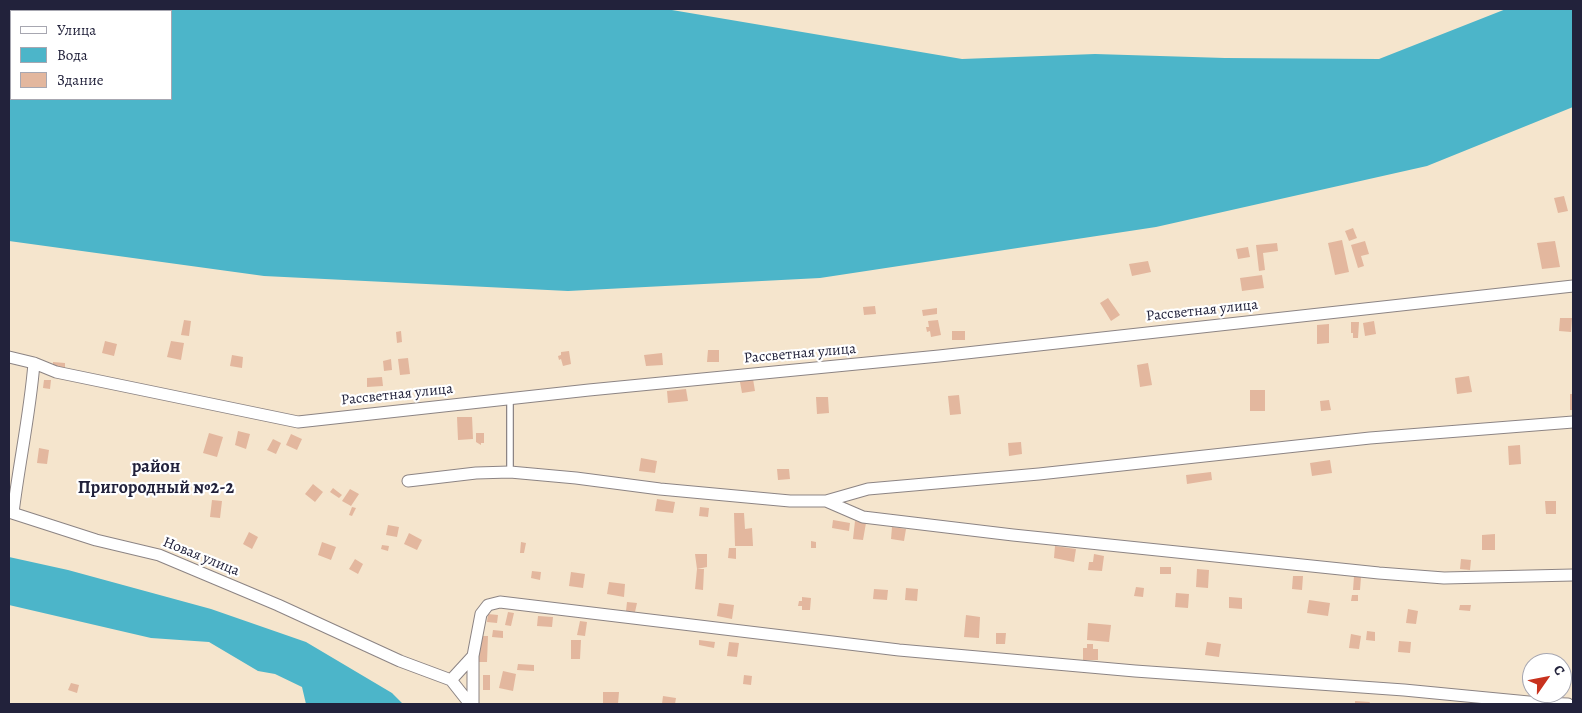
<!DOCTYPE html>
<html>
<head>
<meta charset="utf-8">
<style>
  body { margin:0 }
  #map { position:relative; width:1582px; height:713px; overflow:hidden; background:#f5e5cd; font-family:Alegreya,serif }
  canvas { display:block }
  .frame { position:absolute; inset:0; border:10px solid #22223b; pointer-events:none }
  .legend { position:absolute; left:10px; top:10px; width:162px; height:90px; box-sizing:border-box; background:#fff; border:1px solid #a7a7b1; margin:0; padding:6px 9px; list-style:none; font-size:15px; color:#22223b }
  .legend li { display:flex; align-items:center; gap:10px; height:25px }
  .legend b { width:25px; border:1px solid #a7a7b1 }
  .north { position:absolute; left:1522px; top:653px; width:50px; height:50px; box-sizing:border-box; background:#fff; border:1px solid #a7a7b1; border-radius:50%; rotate:57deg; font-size:14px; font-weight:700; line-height:20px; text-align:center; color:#22223b }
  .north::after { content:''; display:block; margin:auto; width:18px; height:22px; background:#c8321e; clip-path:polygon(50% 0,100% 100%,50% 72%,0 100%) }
</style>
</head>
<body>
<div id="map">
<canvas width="1582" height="713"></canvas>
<div class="frame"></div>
<ul class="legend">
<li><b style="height:6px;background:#fff"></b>Улица</li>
<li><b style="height:14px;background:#4cb5c9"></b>Вода</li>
<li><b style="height:14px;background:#e3b79e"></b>Здание</li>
</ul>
<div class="north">С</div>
</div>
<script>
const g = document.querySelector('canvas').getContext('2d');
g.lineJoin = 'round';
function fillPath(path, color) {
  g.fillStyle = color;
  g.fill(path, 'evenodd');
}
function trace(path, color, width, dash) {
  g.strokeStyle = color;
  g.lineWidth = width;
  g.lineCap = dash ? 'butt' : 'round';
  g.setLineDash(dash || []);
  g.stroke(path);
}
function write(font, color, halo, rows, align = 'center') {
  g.font = font + ' Alegreya,serif';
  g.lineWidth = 4.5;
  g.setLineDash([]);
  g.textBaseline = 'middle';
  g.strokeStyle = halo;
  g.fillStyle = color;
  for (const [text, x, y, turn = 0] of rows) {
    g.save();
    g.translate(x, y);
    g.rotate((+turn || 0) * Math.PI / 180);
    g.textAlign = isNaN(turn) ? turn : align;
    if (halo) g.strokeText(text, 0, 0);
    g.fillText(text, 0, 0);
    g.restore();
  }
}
const water = new Path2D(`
  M9,9H666L962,59L1095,54L1225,58L1379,59L1506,9H1573V107L1427,166L1156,227L820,278L568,291L264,276L9,241ZM11,11H171V99H11Z
  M9,557L68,570L211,609L306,642L392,693L403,704H306L302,687L275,674L258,671L209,642L151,638L9,605Z`);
const building = new Path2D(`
  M1564,196L1568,211L1558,213L1554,198Z
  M1353,228L1357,238L1349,241L1345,231Z
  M1342,240L1349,272L1335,275L1328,243Z
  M1365,241L1369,254L1361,256L1364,266L1358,268L1351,245Z
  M1555,241L1560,267L1542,269L1537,243Z
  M1277,243L1278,251L1263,253L1265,270L1259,271L1256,245Z
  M1248,247L1250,257L1238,259L1236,249Z
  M1148,261L1151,272L1132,276L1129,264Z
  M1262,275L1264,288L1242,291L1240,278Z
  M1108,298L1120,315L1111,321L1100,303Z
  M875,306L876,314L864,315L863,307Z
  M937,308V314L923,316L922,310Z
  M1560,318H1572L1571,332L1559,331Z
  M184,320L191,321L189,336L181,335Z
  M938,320L941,335L931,337L930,331L927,332L926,327H929L928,321Z
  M1374,321L1376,334L1365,336L1363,323Z
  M1351,322H1359L1358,338H1353V333H1351Z
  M1329,324V343L1317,344V325Z
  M401,331L402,342L397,343L396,332Z
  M952,331H965V340H952Z
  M105,341L117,344L114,356L102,353Z
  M171,341L184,343L181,360L167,357Z
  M708,350H719V362H707Z
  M569,351L571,364L563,366L561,359L559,360L558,356L561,355V352Z
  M662,353L663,365L646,366L644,355Z
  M232,355L243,357L242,368L230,366Z
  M408,358L410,374L400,375L398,359Z
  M391,359L392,370L384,371L383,361Z
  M53,362L65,363V368L53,367Z
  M1148,363L1152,385L1140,387L1137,365Z
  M1469,376L1472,392L1457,394L1455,378Z
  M382,377L383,386L367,387V378Z
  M753,379L755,391L742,393L740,382Z
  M44,380H51L50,389L43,388Z
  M686,389L688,401L668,403L667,391Z
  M1250,390H1265V411H1250Z
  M1570,394H1573V410H1570Z
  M959,395L961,414L950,415L948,396Z
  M816,397H828L829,413L817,414Z
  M1329,400L1331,410L1321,411L1320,401Z
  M457,417H472L473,439L458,440Z
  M238,431L250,434L246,449L235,445Z
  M209,433L223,437L217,457L203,453Z
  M476,433H484V443H481V445L476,442Z
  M291,434L302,439L297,450L286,445Z
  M273,439L281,443L276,454L267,450Z
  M1021,442L1022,454L1009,456L1008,443Z
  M1520,445L1521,464L1509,465L1508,446Z
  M39,448L49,450L47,464L37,463Z
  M641,458L657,461L655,473L639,471Z
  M1330,460L1332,473L1312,476L1310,463Z
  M777,469H789L790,479L778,480Z
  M1211,472L1212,480L1187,484L1186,475Z
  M313,484L323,492L315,502L305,494Z
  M333,488L342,495L339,498L330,492Z
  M350,489L359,494L351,506L342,501Z
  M657,499L675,502L673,513L655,511Z
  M212,500L222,501L220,518L210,517Z
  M1545,501H1556V514H1546Z
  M352,507L356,508L352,516L349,515Z
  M700,507L709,508L708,517L699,516Z
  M734,513H744L745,529L752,528L753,546H735Z
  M833,520L850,523L849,531L832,528Z
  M855,521L866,523L863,540L853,539Z
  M388,525L399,527L397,537L386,535Z
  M892,527L906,529L904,541L891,539Z
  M249,532L258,537L252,549L243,544Z
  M409,533L422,540L417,550L404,544Z
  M1495,534V550H1482V535Z
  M811,541L816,542V548H811Z
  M322,542L336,547L331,560L318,555Z
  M521,542L526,543L524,553H520Z
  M382,545L389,546L388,551L381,549Z
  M1055,546L1076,549L1074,562L1054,558Z
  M729,548H736V559L728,558Z
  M695,554H707V567L697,569Z
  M1094,554L1104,556L1102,571L1088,570L1089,562H1093Z
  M355,559L363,564L358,574L349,569Z
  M1461,559L1471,560L1470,570L1460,569Z
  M1160,567H1171V574H1160Z
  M697,569H704L703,590L695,589Z
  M1197,569L1209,570L1208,588L1196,587Z
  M532,571L541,572L540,580L531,578Z
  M571,572L585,574L583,588L569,586Z
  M1293,576H1303L1302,590L1292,589Z
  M1354,576L1361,577L1360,590H1353Z
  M609,582L625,584L624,597L607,594Z
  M1136,587L1144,588L1143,597L1134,596Z
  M906,588L918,589L917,601L905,600Z
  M874,589L888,590L887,600L873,599Z
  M1176,593L1189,594L1188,608L1175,607Z
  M1352,595H1358V601H1351Z
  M802,597L811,598L810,610H802V606H798L799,601H802Z
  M1229,597L1242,598V609L1229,608Z
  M1309,600L1330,603L1328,616L1307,613Z
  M627,602L637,603L635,612L626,611Z
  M719,603L734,605L732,619L717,616Z
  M1460,605H1471L1470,611L1459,610Z
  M1408,609L1418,611L1416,624L1406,623Z
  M508,612L514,613L511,626L505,625Z
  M488,614L498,615L497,623L487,622Z
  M966,615L980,617L979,638L964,637Z
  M538,616L553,617L552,627L537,626Z
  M580,621L587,622L585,636L577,635Z
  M1088,623L1111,625L1109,642L1087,640Z
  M493,630L503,631V638L492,637Z
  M1367,631L1375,632V641L1366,640Z
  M996,633H1006L1005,644H996Z
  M1351,634L1361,636L1359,649L1349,648Z
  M479,636H488L487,662H478Z
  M571,640H581L580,659H571Z
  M699,640L715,642L714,648L699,645Z
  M1399,641L1411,642L1410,653L1398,652Z
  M729,642L739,643L737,657L727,656Z
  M1207,642L1221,644L1219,657L1205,655Z
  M1087,644H1093V649H1098V660H1083V648H1087Z
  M518,664L534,665V671L517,670Z
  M503,671L516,674L513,691L499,688Z
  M483,675H490V690H483Z
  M744,675L752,676L751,685L743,684Z
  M71,683L79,685L77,693L68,690Z
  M603,692H619L618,704L603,703Z
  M663,696L676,698L675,704H662Z
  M1355,701L1370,702L1369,704H1355Z`);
const lane = new Path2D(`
  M510,399V472`);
const street = new Path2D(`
  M9,357L34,363L56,372L298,422L589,390L939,356L1573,286
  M408,481L476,473L510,472L576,478L660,489L790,501H826L868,489L1039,474L1370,438L1573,422
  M826,501L863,517L1013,535L1379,573L1444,578L1573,575
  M9,512L96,540L159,555L278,605L400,661L451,680L470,704
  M13,513C19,463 30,414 34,363
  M451,680L473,656L481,614L488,605L500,602L899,650L1135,671L1404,690L1539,703L1568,704
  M473,704V656`);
const streetNames = [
  ["Рассветная улица",1202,311,-6],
  ["Рассветная улица",800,354,-5],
  ["Рассветная улица",397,395,-6],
  ["Новая улица",201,557,22]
];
const quarterNames = [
  ["район",156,468],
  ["Пригородный №2-2",156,489]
];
fillPath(water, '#4cb5c9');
fillPath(building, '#e3b79e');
trace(lane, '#8c8484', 8);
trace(street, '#8c8484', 13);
trace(lane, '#fff', 5.5);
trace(street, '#fff', 11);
write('15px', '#22223b', '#fff', streetNames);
write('bold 18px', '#22223b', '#fff', quarterNames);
</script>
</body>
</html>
